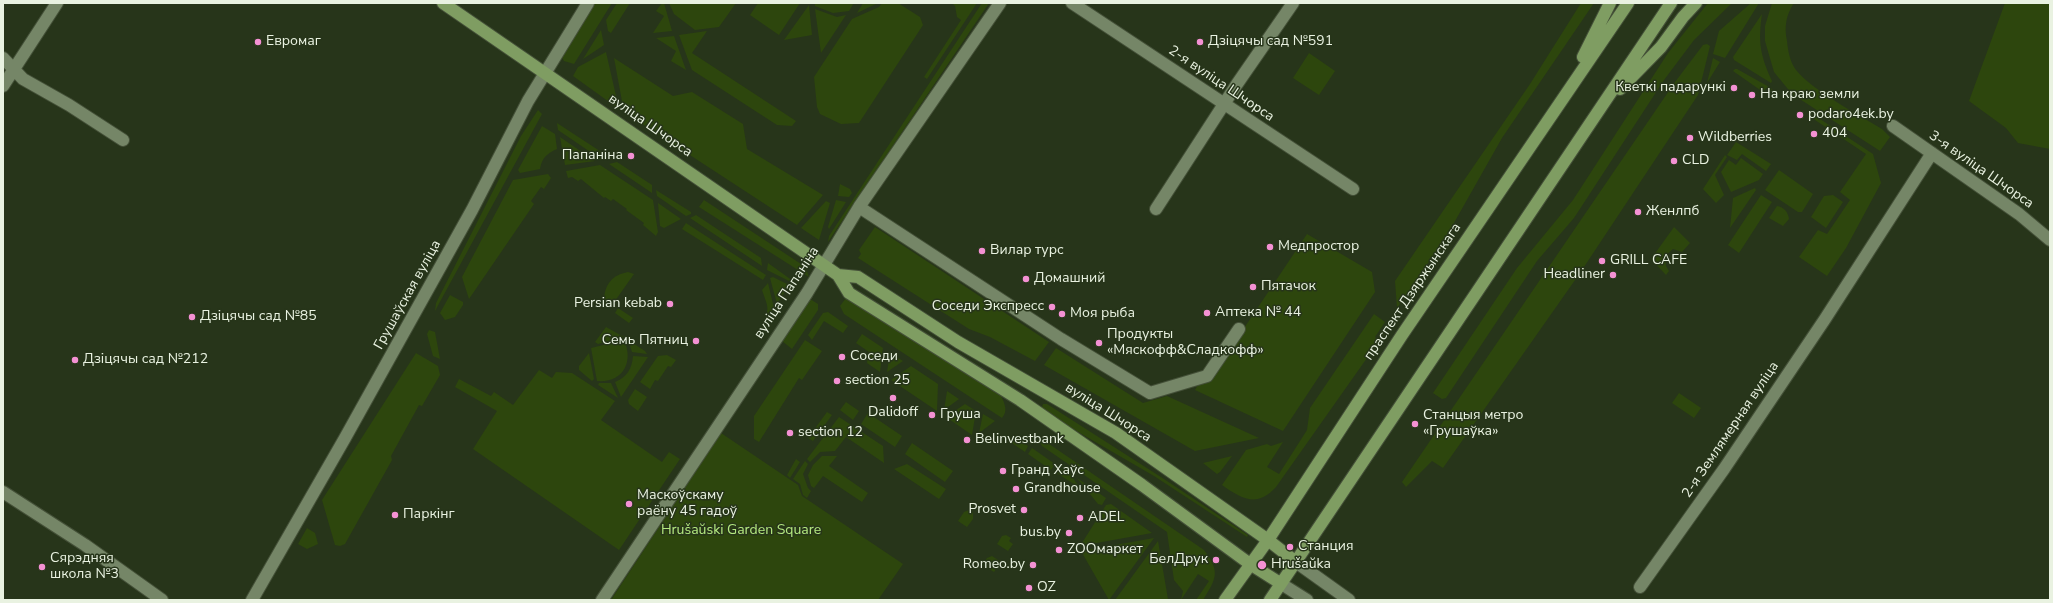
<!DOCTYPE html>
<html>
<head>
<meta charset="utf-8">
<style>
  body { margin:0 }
  #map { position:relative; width:2053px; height:603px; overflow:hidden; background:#27351a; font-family:"Nunito Sans",sans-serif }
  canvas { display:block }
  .frame { position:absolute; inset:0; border:4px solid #e9f2e1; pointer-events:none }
</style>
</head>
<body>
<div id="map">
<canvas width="2053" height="603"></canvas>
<div class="frame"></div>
</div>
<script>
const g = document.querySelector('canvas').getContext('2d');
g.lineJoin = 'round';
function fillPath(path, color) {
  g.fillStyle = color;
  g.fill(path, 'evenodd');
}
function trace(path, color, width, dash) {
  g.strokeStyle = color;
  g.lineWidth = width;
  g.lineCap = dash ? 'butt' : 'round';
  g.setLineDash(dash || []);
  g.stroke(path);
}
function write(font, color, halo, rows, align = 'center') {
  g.font = font + ' "Nunito Sans",sans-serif';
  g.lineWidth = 3;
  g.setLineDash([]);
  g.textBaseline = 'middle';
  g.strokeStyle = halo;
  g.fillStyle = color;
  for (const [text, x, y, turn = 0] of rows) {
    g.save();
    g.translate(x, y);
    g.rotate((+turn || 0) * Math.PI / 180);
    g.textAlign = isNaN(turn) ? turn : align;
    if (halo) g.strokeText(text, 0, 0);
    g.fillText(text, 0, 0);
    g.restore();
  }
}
const green = new Path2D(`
  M595,3H612L574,64L564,61L561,56Z
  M617,3H630L611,33L608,31L606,20Z
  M662,3H664L672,31L653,33L664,16L656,11Z
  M669,3H736L719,27L695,30L674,14Z
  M758,3H800L779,35L750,15Z
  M815,3H854L849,11L833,13L815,6Z
  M863,3H878L857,13Z
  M882,3H898L920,17L923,25L859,123L841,124L820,114L817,107L814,77L852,19L879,7Z
  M952,3H977L927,79L924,77L961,20L957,17L955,6Z
  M982,3H989L828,242L829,236Z
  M1581,3H1594L1502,138L1446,237L1397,308L1395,281L1530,84Z
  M1708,3H1732L1694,40L1664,80L1574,218L1537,261L1446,398L1442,399L1433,393L1517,268L1573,200L1668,53Z
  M1751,3H1759L1725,58L1713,54L1719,31Z
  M1772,3H1794C1786,15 1784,27 1787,41C1788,51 1790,62 1796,70C1812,90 1859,115 1882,129L1890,137L1880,151L1792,94L1774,72L1765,41V26Z
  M2005,3H2050V149L2018,143L2006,128L1969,101Z
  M809,5L812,35L784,40Z
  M815,9L837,17L846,15L821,53Z
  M1762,14C1758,42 1760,55 1772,81L1771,83L1734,60L1733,57Z
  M601,30L604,45L583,59Z
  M707,31L692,53L796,121L792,126L777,125L692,70L679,35Z
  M674,36L686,70L671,61L676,51L656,38Z
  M1707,44L1710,46L1698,95L1580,273L1443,468L1432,461L1406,487L1402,482L1675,82L1703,45Z
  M606,52L619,109L573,76L578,67Z
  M1309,53L1335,71L1319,95L1293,78Z
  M614,58L673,96L692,92L743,124L747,149L823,195L797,225L624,112Z
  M1713,58L1720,62L1707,83Z
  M1735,69H1737L1771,88L1774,94L1766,88L1763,92L1733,71Z
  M538,110L542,114L435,311L436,303L521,136Z
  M1817,117L1873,154L1881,183L1846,248L1827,276L1799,257L1818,230L1827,234L1850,200L1840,192L1866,154L1812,118Z
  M557,123L609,157L607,159L602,160L558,130Z
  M542,126L555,134L557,149C546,154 542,158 540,169L520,173L518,170Z
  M560,137L595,161L565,165Z
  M1736,142L1771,164L1766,171L1742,154L1737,160L1727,155Z
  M1725,155L1727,157L1715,175L1724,195L1716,203L1703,189Z
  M1741,158L1763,174L1759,180L1731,192L1721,172L1729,160L1736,165Z
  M617,162L652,185V193L609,164Z
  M600,165L653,200L658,232L656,236L643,225L644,223L626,210L627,209L613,199L611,201L605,197L604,198L581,179L578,181L572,177L568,178L566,171Z
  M1779,170L1813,194L1802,212H1798L1765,190Z
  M548,174L551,178L544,189L541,187L531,201L534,204L469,299L462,277L513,180Z
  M840,184L850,189L852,193L849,197L838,196Z
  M1755,188L1756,190L1730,228L1733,198Z
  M656,190L691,212V214L686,216L657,196Z
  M1761,195L1772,202L1739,253L1728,245Z
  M1833,195L1843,202L1826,228L1811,217L1824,196Z
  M704,200L801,264L807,271L809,277L699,207Z
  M836,200L846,202L829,229L828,227Z
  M826,201L830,203L819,240L801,228Z
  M658,203L681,219L664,228L660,226Z
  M1777,206C1784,207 1788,212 1789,219L1783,226L1769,218Z
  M696,215L761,258L762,266L690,218Z
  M686,223L766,275L763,280L682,229Z
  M875,227L1049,342L1035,361L990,337L969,329L858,258L861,254L859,250Z
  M1674,227L1690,243L1682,252L1673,249L1665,256L1666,266L1669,271L1666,275L1651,259Z
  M1307,234L1372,272L1375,292L1283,431L1195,390L1199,383L1208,382Z
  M768,263L793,281L791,282L767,270Z
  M628,272L634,274L610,308L604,300C605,284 612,275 628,272Z
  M773,277L789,285L777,304L770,278Z
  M768,283L774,308L763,325C770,306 768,308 762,290Z
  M450,295L463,302V305L455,317L445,320L440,313Z
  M846,298L1001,396C1005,404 1008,411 1002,418L844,314L840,306Z
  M810,299L818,304V310L792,349L782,341Z
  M618,308L633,318L629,323L615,313Z
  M828,312L848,326L843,333L824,321L812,340L808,335L823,313Z
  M1374,314L1385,322L1375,337L1379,341L1276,487C1257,508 1242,499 1222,485L1246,450L1267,444L1271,446L1283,442L1267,467L1279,474L1307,430L1310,408Z
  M606,327L624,337L598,344L595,342Z
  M429,330L435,332L440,359L433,356L427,334Z
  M862,334L883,348L880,372L867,363L869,352L856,343Z
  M624,340C634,362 623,383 597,381L591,348Z
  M628,340L645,351L647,354L632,352Z
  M805,340L822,351L802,380L799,378L759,442L754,439V416Z
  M1056,348L1143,403L1167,396L1259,438L1195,451L1044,365Z
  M416,353L438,366L440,375L422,406L419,405L391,456L392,460L345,544L340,546L335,545L322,500Z
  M589,353L594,379L592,381L579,370V366Z
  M890,353L903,361L887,372Z
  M667,355L676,360L671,367L668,366L658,381L655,380L650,389L640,382L658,356Z
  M633,356L648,357L621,397L615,382C627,377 632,369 633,356Z
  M911,366L938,384L937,411L891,380Z
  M539,370L552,378L556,372L572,373L615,401L601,420L662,462L669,452L680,459L619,550L473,449L497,411L455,387L459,379L491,396L494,392L513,405Z
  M599,383H611L618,398L598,385Z
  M635,389L647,397L638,411L629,404L628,400Z
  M947,391L959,399L944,410Z
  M1679,393L1701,408L1694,418L1672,403Z
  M846,402L859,411L853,420L840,410Z
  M965,404L976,411L972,435L946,417Z
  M1043,404H1047L1164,479L1248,535L1247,537L1154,476L1042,411L1041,409Z
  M827,412L832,415L813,441L808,438Z
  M868,413L902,436L895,447L861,424Z
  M983,414L995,421L979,433Z
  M839,417L883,446L884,463L846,437L835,451L820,452L810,462L807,459Z
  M721,433L798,485L802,496L903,564L878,600H611Z
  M1036,435L1204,550C1221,572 1216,579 1203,600H1196L1209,581L1198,574L1181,600L1183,591L1174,580L1167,532L1042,446Z
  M1017,439L1028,446L1025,452L1012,443Z
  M912,443L953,471L945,482L905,454Z
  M1032,448L1055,464L1051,470L1028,454Z
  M822,456H837L829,466L868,493L862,502L823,476L814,488L811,486L808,475L813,465Z
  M1232,456L1220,472L1217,474L1203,463Z
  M796,459L800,462L790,478L787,475Z
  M805,461L808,464L803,474L808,488L811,491L807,498L803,495L800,484L793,479Z
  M907,464L946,489L939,499L894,469Z
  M1058,467L1070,474L1080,488L1055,472Z
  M1077,478L1106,498L1102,505L1098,504Z
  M1111,504L1152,533L1080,546L1106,505Z
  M969,510L973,513V519L967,527L958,521L964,512Z
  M307,528L315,533L318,544L307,549L298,544Z
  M1006,535L1011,538L1009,541L1013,544L1008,551L997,544L1002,536Z
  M1154,538L1109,600L1081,551Z
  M1158,541L1168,599L1115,600Z
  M992,556L1001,562L994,572L983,565L987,558Z`);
const minor = new Path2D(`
  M1072,3L1353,189
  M3,58L23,79L69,105L123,140
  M3,86L57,3
  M1893,126L2019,214L2050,240
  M859,207L1061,339L1150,393L1207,376L1239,329
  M1156,209L1237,84L1293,3
  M3,492L85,545L162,600
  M1296,562L1349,600
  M1280,583L1307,600
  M1640,587L1724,469L1825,319L1932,153
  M252,600L345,438L472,210L528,101L588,3
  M602,600L807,293L859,207L1000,3`);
const major = new Path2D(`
  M443,3L838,275L849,293L1020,400L1142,485L1250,564L1280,583
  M1583,57L1610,3
  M1620,89L1661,47L1683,17L1696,3
  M838,275L858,277L958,342L1116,433L1268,540L1296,562
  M1225,600L1268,540L1402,335L1628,3
  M1270,600L1671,3`);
const markers = [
  [258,42,4,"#f491d3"],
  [1200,42,4,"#f491d3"],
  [1734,88,4,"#f491d3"],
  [1752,95,4,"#f491d3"],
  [1800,115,4,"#f491d3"],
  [1814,134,4,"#f491d3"],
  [1690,138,4,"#f491d3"],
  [631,156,4,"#f491d3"],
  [1674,161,4,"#f491d3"],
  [1638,212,4,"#f491d3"],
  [1270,247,4,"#f491d3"],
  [982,251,4,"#f491d3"],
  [1602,261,4,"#f491d3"],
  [1613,275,4,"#f491d3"],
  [1026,279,4,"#f491d3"],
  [1253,287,4,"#f491d3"],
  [670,304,4,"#f491d3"],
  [1052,307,4,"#f491d3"],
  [1207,313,4,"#f491d3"],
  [1062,314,4,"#f491d3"],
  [192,317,4,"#f491d3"],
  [696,341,4,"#f491d3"],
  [1099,343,4,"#f491d3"],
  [842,357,4,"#f491d3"],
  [75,360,4,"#f491d3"],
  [837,381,4,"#f491d3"],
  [893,398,4,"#f491d3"],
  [932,415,4,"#f491d3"],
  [1415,424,4,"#f491d3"],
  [790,433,4,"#f491d3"],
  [967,440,4,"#f491d3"],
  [1003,471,4,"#f491d3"],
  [1016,489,4,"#f491d3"],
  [629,504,4,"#f491d3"],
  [1024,510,4,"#f491d3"],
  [395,515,4,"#f491d3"],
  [1080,518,4,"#f491d3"],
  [1069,533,4,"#f491d3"],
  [1290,547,4,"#f491d3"],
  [1059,550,4,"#f491d3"],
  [1216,560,4,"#f491d3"],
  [1033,565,4,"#f491d3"],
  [1262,565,5,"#f491d3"],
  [42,567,4,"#f491d3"],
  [1029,588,4,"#f491d3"]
];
const poiNames = [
  ["Евромаг",266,42],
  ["Дзіцячы сад №591",1208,42],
  ["Кветкі падарункі",1726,88,"right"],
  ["На краю земли",1760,95],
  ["podaro4ek.by",1808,115],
  ["404",1822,134],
  ["Wildberries",1698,138],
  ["Папаніна",623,156,"right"],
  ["CLD",1682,161],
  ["Женлпб",1646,212],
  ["Медпростор",1278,247],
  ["Вилар турс",990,251],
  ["GRILL CAFE",1610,261],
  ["Headliner",1605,275,"right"],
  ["Домашний",1034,279],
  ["Пятачок",1261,287],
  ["Persian kebab",662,304,"right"],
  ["Соседи Экспресс",1044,307,"right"],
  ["Аптека № 44",1215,313],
  ["Моя рыба",1070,314],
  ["Дзіцячы сад №85",200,317],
  ["Продукты",1107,335],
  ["«Мяскофф&Сладкофф»",1107,351],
  ["Семь Пятниц",688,341,"right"],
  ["Соседи",850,357],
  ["Дзіцячы сад №212",83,360],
  ["section 25",845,381],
  ["Dalidoff",893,413,"center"],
  ["Груша",940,415],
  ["Станцыя метро",1423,416],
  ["«Грушаўка»",1423,432],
  ["section 12",798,433],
  ["Belinvestbank",975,440],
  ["Гранд Хаўс",1011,471],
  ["Grandhouse",1024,489],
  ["Маскоўскаму",637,496],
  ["раёну 45 гадоў",637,512],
  ["Prosvet",1016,510,"right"],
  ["Паркінг",403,515],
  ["ADEL",1088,518],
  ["bus.by",1061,533,"right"],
  ["Станция",1298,547],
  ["ZOOмаркет",1067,550],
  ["Сярэдняя",50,559],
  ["школа №3",50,575],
  ["БелДрук",1208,560,"right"],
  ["Romeo.by",1025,565,"right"],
  ["Hrušaŭka",1271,565],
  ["OZ",1037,588]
];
const streetNames = [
  ["2-я вуліца Шчорса",1221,84,34],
  ["вуліца Шчорса",650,126,35],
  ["3-я вуліца Шчорса",1981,170,35],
  ["праспект Дзяржынскага",1413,292,-56],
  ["вуліца Папаніна",787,293,-57],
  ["Грушаўская вуліца",408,295,-61],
  ["вуліца Шчорса",1108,413,32],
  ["2-я Землямерная вуліца",1731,430,-56]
];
const parkNames = [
  ["Hrušaŭski Garden Square",741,531]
];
fillPath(green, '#2d460d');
trace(minor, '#445038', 14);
trace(major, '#445038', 14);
trace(minor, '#758667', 12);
trace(major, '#7f9d62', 12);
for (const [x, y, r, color] of markers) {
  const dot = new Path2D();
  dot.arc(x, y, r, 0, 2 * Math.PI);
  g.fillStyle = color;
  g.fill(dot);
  trace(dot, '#27351a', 1.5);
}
write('14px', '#e9f2e1', '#27351a', poiNames, 'left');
write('14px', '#e9f2e1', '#27351a', streetNames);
write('14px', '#b3e87f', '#27351a', parkNames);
</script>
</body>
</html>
